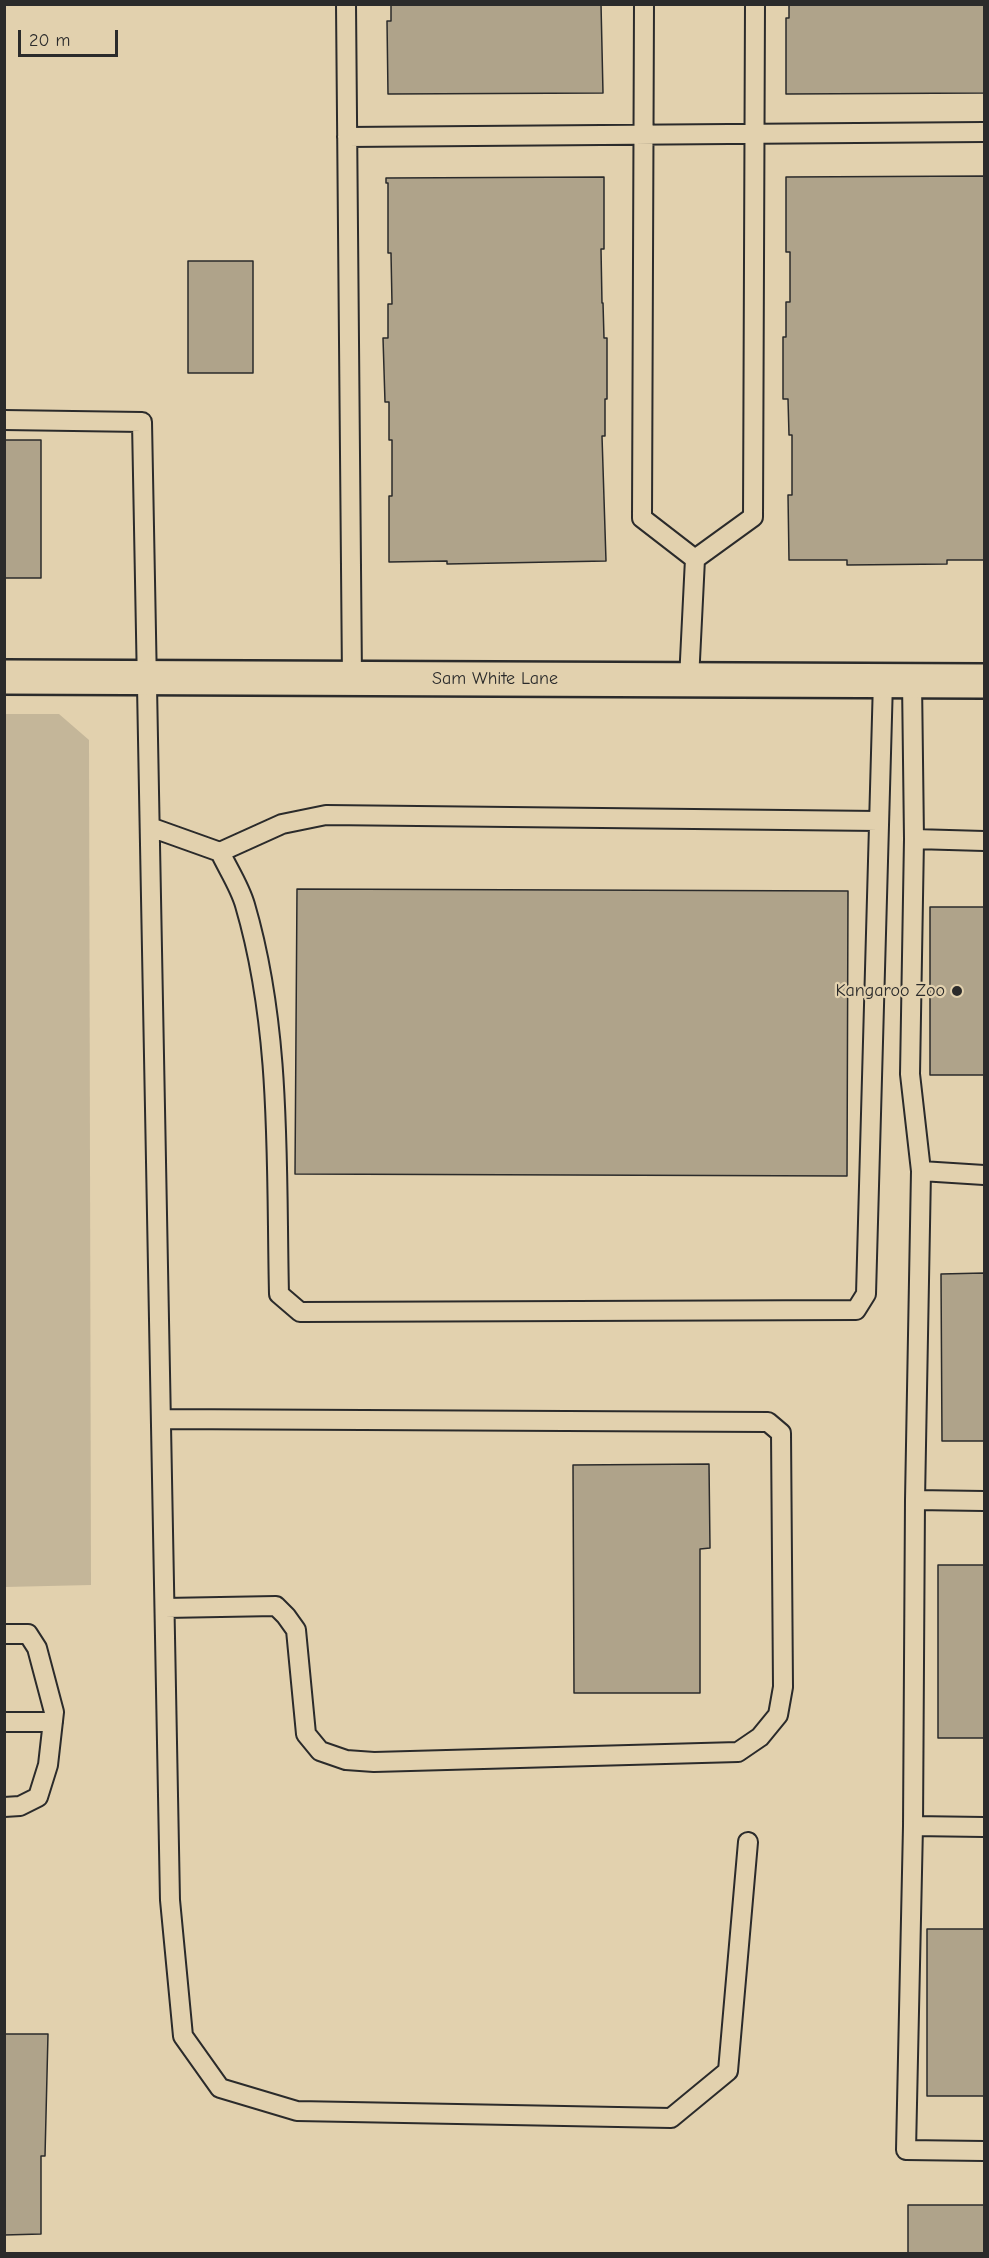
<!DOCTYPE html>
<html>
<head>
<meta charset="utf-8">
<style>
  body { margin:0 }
  #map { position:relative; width:989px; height:2258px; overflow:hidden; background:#e2d1ae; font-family:"Comic Neue",sans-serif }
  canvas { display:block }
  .frame { position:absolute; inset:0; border:6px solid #2b2b2b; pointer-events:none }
  .scale { position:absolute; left:18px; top:30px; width:100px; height:27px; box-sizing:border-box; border:3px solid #2b2b2b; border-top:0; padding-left:8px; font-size:18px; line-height:21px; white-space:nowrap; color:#2b2b2b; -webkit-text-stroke:4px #e2d1ae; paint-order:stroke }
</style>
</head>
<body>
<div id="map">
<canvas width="989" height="2258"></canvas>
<div class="frame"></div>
<div class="scale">20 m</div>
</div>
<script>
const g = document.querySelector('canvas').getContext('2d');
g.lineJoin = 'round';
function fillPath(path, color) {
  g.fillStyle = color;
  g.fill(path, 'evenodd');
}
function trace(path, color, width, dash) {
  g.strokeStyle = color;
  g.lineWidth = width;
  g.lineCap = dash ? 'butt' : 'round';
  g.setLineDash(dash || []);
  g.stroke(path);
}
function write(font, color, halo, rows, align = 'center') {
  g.font = font + ' "Comic Neue",sans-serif';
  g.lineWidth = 4.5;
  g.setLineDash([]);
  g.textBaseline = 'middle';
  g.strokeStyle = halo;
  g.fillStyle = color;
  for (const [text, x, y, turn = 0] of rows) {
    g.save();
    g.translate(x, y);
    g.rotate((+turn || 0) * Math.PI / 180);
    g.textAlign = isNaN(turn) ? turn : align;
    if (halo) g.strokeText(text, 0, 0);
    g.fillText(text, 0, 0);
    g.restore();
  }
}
const green = new Path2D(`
  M5,714H59L89,740L91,1585L5,1587Z`);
const building = new Path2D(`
  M391,4H601L603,93L388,94L387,21H391Z
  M789,4H984V93L786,94V18H789Z
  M984,176V560H947V564L847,565V560H789L788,495H792V435H789L788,399H783V337H786V302H790V252H786V177Z
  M604,177V249H601L602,303H603L604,338H607V399H605V436H602L606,561L447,564V561L389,562V496H392V440H389V402H385L383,338H388V304H392L391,253H388V183H386V178Z
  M188,261H253V373H188Z
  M4,440H41V578H4Z
  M297,889L848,891L847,1176L295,1174Z
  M930,907H984V1075H930Z
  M984,1273V1441H942L941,1274Z
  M709,1464L710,1548L700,1549V1693H574L573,1465Z
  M938,1565H984V1738H938Z
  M927,1929H984V2096H927Z
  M4,2034H48L45,2156H41V2234L4,2235Z
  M908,2205H984V2254H908Z`);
const lane = new Path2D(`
  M346,4L352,679
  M644,4L642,518L695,559
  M347,137L984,132
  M4,420L142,422L170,1900L183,2036L220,2088L297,2111L671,2118L728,2071L748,1842
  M689,680L695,559L753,517L755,4
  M912,681L914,839L910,1074L921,1171L915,1500L913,1826L906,2150L984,2151
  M150,827L220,852C228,869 240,887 245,905C282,1031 276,1165 279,1294L300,1312L856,1310L866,1294L883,681
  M914,839L984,841
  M220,852L282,824L326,815L878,821
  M921,1171L984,1175
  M161,1419L768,1422L781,1433L783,1687L778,1715L760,1737L738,1752L374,1762L346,1760L320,1751L306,1734L296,1630L286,1616L276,1606L165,1608
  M915,1500L984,1501
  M4,1634H28L37,1648L54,1712L48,1765L38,1797L20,1806L4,1807
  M4,1722H53
  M913,1826L984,1827`);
const secondary = new Path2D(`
  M4,677L984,681`);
const markers = [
  [957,991,6,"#2b2b2b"]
];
const streetNames = [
  ["Sam White Lane",495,679]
];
const poiNames = [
  ["Kangaroo Zoo",945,991]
];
fillPath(green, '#c4b699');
fillPath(building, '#afa38a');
trace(building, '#2b2b2b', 1.5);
trace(lane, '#2b2b2b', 22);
trace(secondary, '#2b2b2b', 38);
trace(lane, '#e2d1ae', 18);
trace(secondary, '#e2d1ae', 33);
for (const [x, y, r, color] of markers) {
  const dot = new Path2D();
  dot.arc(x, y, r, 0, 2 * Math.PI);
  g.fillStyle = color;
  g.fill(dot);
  trace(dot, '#e2d1ae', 2);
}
write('18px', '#2b2b2b', '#e2d1ae', streetNames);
write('18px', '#2b2b2b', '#e2d1ae', poiNames, 'right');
</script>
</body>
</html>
